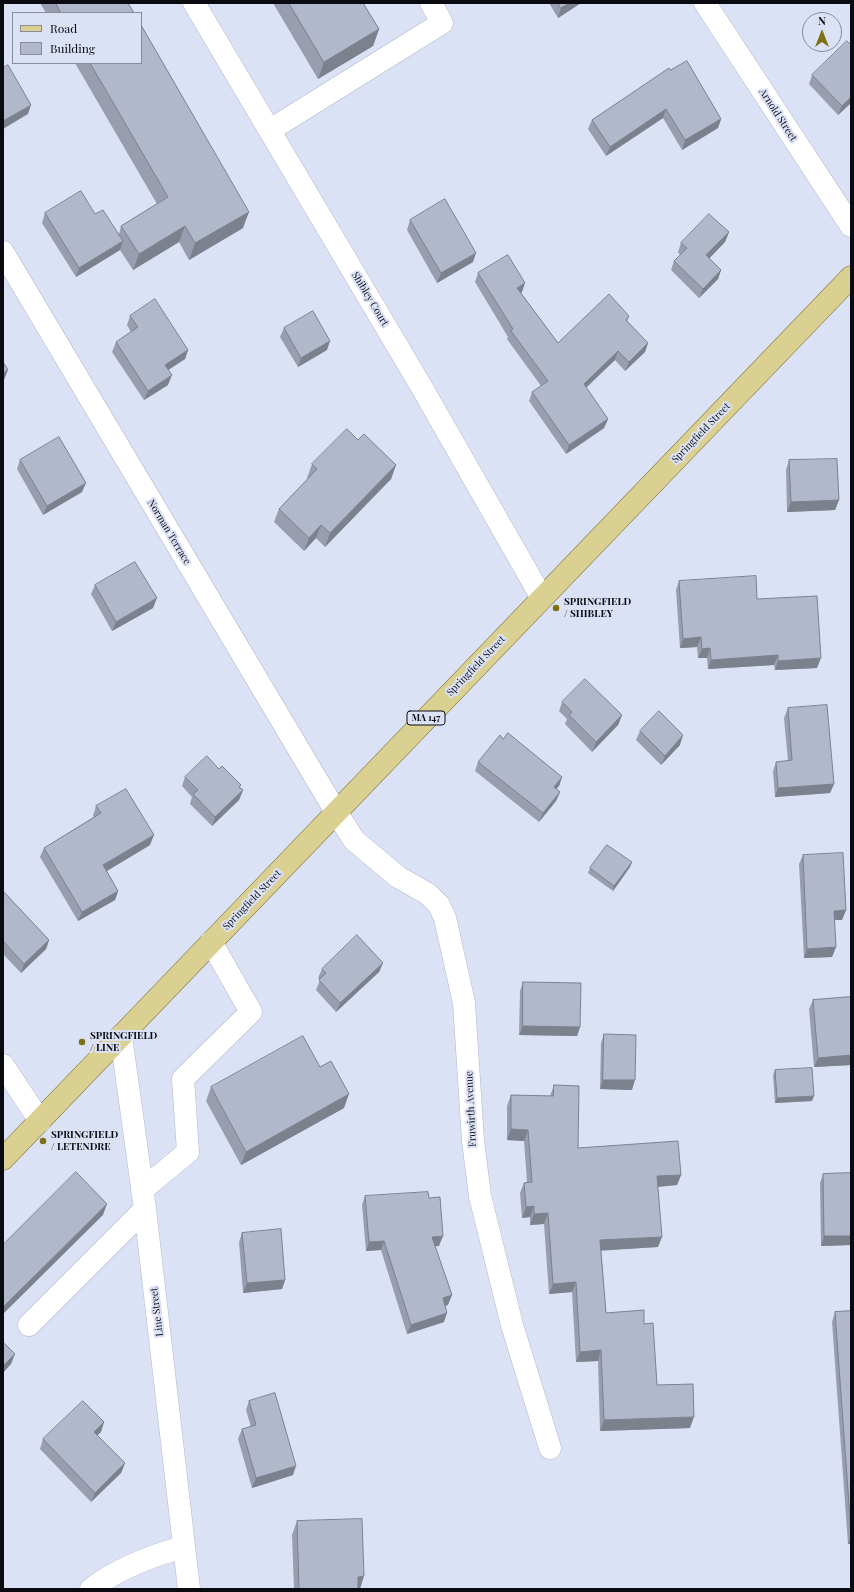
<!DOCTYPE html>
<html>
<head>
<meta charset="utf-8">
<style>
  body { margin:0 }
  #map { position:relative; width:854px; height:1592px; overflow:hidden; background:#dce2f6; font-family:"Playfair Display",serif }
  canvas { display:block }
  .frame { position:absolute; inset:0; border:4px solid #090b11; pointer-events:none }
  .legend { position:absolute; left:12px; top:12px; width:130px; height:52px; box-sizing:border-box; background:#dce2f6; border:1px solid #888c9a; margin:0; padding:5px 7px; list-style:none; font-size:12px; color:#090b11 }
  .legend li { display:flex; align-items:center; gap:8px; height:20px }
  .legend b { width:20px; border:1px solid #888c9a }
  .north { position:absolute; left:802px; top:12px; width:40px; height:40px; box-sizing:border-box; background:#dce2f6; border:1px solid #888c9a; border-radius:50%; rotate:0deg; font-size:11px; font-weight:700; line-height:16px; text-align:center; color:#090b11 }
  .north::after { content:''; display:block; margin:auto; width:14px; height:18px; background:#7f7111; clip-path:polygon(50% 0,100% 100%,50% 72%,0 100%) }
</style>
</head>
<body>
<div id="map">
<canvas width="854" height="1592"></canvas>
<div class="frame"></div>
<ul class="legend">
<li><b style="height:5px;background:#dad092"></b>Road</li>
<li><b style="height:11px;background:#b1b8cb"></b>Building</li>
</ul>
<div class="north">N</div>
</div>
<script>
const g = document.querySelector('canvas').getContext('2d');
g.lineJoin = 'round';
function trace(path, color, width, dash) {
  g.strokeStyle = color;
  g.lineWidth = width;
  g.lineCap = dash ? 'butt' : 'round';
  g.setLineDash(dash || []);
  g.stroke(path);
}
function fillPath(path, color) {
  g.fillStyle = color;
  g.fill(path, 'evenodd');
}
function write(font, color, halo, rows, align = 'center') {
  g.font = font + ' "Playfair Display",serif';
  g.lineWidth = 4;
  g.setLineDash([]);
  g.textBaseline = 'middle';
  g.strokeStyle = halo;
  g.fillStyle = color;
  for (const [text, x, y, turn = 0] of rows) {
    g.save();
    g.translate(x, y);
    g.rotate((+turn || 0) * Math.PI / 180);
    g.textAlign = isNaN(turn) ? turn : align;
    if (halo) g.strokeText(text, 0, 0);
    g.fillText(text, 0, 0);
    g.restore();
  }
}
const minor = new Path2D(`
  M194,3L421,386L542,598
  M705,3L851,226
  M270,130L442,23L431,3
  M3,252L336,812L354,840L398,877L428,894L439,905L445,918L464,1003L473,1141L480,1196L512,1325L550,1448
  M121,1036L145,1209L189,1589
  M3,1065L40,1121
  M142,1190L188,1152L183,1079L251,1012L211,942
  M29,1325L145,1209
  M91,1589C119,1568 150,1556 184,1547`);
const major = new Path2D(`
  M3,1159L851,277`);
const wall = new Path2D(`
  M40,3H128L134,13H46Z
  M273,3H363L379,29L373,46L318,79Z
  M549,3H581L558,18Z
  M75,63H141L243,228L189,260L179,242L133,270L120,250L76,277L42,223L45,213L95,214L119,234L121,226L157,204Z
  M670,70L721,119L718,128L682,150L663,118L606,156L588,129L592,120Z
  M812,75L851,103L838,115L809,84Z
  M410,220L473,262L437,283L407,230Z
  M729,232L725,242L709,258L721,270L718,279L699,298L671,270L674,261L680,255L678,252L681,243Z
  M478,273L522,292L521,293L558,343L629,316L627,322L648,343L645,352L625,371L615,360L586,388L608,419L604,428L566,454L529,401L532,392L541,386L507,339L508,337L475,282Z
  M130,316L188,350L185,359L168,370V385L144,400L112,352L116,342L131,332L127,325Z
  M284,328L327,350L298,367L280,337Z
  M358,440L396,465L391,479L325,547L316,538L304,551L274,522L279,509L308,479L307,478L312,464Z
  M20,460L82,492L43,515L17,469Z
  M789,460L839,500L835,510L787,512L786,470Z
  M679,581L757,599L817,668L775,670L774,665L708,669L707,658H698L697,647L680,648L676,590Z
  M95,585L153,608L112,631L91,594Z
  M562,702L622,715L618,725L592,752L565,724L567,719L559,711Z
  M788,708L834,784L830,793L775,797L773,771L776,762L788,761L784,718Z
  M640,731L680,745L661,765L636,740Z
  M503,739L562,777L559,786L556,789L560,792L556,801L539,822L475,771L478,762Z
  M219,769L243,790L239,800L212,826L190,804L192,797L182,786L185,777Z
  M96,806L150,845L107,871L118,891L115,900L78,921L40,857L44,848L94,817L93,816Z
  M803,855L846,910L842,920H834L836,947L832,957L804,958L799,864Z
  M632,862L630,867L613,891L588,873L590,868Z
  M3,891L49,940L46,949L21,973L3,954Z
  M383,963L379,972L336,1012L316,990L320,980L318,978L322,969Z
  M523,982L580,1027L577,1036L519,1035L520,991Z
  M851,997V1065L814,1067L809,1009L813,1000Z
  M604,1034L632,1090L600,1089L601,1043Z
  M320,1067L344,1108L241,1165L206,1101L211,1087Z
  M775,1070L812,1101L775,1103L773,1075Z
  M554,1085L578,1148L681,1175L677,1185L658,1187V1247L601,1250L606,1313L644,1324L657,1385L690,1428L600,1431L598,1361L576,1362L572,1292L549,1294L544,1224L530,1225V1217L522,1218L520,1193L524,1183L527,1182L524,1141L507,1140V1106L511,1095L550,1096Z
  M851,1173V1245L821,1246L820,1183L823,1174Z
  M365,1196L429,1198L439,1246H435L448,1305L445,1306L444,1322L407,1334L381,1250L366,1251L362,1205Z
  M242,1233L285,1280L282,1289L243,1293L239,1242Z
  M851,1311V1544H848L832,1322L835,1312Z
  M249,1401L293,1475L252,1488L238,1439L242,1429L251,1427L246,1410Z
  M104,1422L101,1432L97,1435L125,1463L121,1473L91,1502L40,1449L43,1439Z
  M297,1521L360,1589H294L292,1535Z`);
const shadedWall = new Path2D(`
  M569,3H581L558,18L561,8Z
  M379,29L373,46L318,79L324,62Z
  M851,97V103L838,115L842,106Z
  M31,105L28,114L3,129V121Z
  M666,109L663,118L606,156L610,147Z
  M721,119L718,128L682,150L685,140Z
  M249,212L243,228L189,260L195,243Z
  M185,226L179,242L133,270L139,254Z
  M729,232L725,242L703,265L706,255Z
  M123,241L120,250L76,277L79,268Z
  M476,253L473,262L437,283L441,273Z
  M721,270L718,279L699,298L703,289Z
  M525,283L522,292L514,297L517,288Z
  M330,341L327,350L298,367L301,358Z
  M648,343L645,352L625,371L629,362Z
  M188,350L185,359L162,374L165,365Z
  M618,351L615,360L580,393L584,384Z
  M8,370L4,380L3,381V373Z
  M172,375L168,385L144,400L148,391Z
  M608,419L604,428L566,454L569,445Z
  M396,465L391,479L325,547L330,533Z
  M86,483L82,492L43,515L47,506Z
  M839,500L835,510L787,512L791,502Z
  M321,525L316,538L304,551L309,538Z
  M157,598L153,608L112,631L116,622Z
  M701,637L697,647L680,648L683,639Z
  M710,648L707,658H698L702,649Z
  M778,655L774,665L708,669L711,660Z
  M821,658L817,668L775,670L778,661Z
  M622,715L618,725L592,752L596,742Z
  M683,735L680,745L661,765L665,756Z
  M562,777L559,786L550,796L554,787Z
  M834,784L830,793L775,797L778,788Z
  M243,790L239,800L212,826L215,817Z
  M560,792L556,801L539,822L543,813Z
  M154,835L150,845L100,875L103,865Z
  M632,862L630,867L613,891L614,886Z
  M118,891L115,900L78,921L82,912Z
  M846,910L842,920H830L834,911Z
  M49,940L46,949L21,973L24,964Z
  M836,947L832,957L804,958L807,949Z
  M383,963L379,972L336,1012L340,1003Z
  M523,1026L580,1027L577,1036L519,1035Z
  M851,1055V1065L814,1067L818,1058Z
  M603,1080H635L632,1090L600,1089Z
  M349,1094L344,1108L241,1165L246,1152Z
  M814,1096L812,1101L775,1103L777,1098Z
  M511,1129L528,1130L524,1141L507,1140Z
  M681,1175L677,1185L653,1187L657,1176Z
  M107,1204L103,1215L3,1314V1307Z
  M534,1206L530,1217L522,1218L526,1207Z
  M548,1213L544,1224L530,1225L534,1214Z
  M443,1236L439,1246L429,1247L432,1237Z
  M824,1236H851V1245L821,1246Z
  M662,1237L658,1247L596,1251L600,1240Z
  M384,1241L381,1250L366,1251L369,1242Z
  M285,1280L282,1289L243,1293L247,1283Z
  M576,1282L572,1292L549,1294L553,1284Z
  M452,1295L448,1305L439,1307L443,1298Z
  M447,1313L444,1322L407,1334L411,1325Z
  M601,1350L598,1361L576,1362L580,1352Z
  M15,1354L11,1364L3,1373V1366Z
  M694,1417L690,1428L600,1431L604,1420Z
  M104,1422L101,1432L91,1441L94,1432Z
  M125,1463L121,1473L91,1502L95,1493Z
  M296,1466L293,1475L252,1488L256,1478Z
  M851,1536V1544H848Z
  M364,1576L360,1589H354L358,1577Z`);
const building = new Path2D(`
  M56,3H128L134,13H61Z
  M289,3H363L379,29L324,62Z
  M558,3H569L561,8Z
  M141,25L249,212L195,243L185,226L139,254L121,226L168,197L90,63H141Z
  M847,41L851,45V97L842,106L812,75Z
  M687,61L721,119L685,140L666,109L610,147L592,120L669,68L670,70Z
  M8,65L31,105L3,121V68Z
  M81,191L95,214L103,210L123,241L79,268L45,213Z
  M445,199L476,253L441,273L410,220Z
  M709,214L729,232L706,255L721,270L703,289L674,261L687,248L681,243Z
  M508,255L525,283L517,288L558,343L609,294L629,316L626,320L648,343L629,362L618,351L584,384L608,419L569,445L532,392L548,381L511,331L513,329L478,273Z
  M155,299L188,350L165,365L172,375L148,391L116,342L138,327L130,316Z
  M313,311L330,341L301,358L284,328Z
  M3,362L8,370L3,373Z
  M347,429L358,440L364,434L396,465L330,533L321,525L309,538L279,509L317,469L312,464Z
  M59,437L86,483L47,506L20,460Z
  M837,459L839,500L791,502L789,460Z
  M135,562L157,598L116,622L95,585Z
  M756,576L757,599L817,596L821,658L778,661V655L711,660L710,648L702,649L701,637L683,639L679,581Z
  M585,679L622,715L596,742L569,715L572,712L562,702Z
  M827,705L834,784L778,788L776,762L792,760L788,708Z
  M659,711L683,735L665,756L640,731Z
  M508,733L562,777L554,787L560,792L543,813L478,762L500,735L503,739Z
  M207,756L219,769L222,766L241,785L239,787L243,790L215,817L193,794L198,790L185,777Z
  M126,789L154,835L103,865L118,891L82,912L44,848L101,813L96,806Z
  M607,845L632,862L614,886L590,868Z
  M843,853L846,910L834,911L836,947L807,949L803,855Z
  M3,891L49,940L24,964L3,941Z
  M357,935L383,963L340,1003L319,980L326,973L322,969Z
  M523,982L581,983L580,1027L523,1026Z
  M851,997V1055L818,1058L813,1000Z
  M604,1034L636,1035L635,1080H603Z
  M303,1036L320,1067L331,1061L349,1094L246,1152L211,1087Z
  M812,1068L814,1096L777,1098L775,1070Z
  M554,1085L579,1086L578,1148L678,1141L681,1175L657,1176L662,1237L600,1240L606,1313L644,1310V1324L653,1323L657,1385L693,1384L694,1417L604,1420L601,1350L580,1352L576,1282L553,1284L548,1213L534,1214V1206L526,1207L524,1183L532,1182L528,1130L511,1129V1095L553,1096Z
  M76,1172L107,1204L3,1307V1245Z
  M851,1173V1236H824L823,1174Z
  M428,1192L429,1198L440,1197L443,1236L432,1237L452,1295L443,1298L447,1313L411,1325L384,1241L369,1242L365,1196Z
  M281,1229L285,1280L247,1283L242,1233Z
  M851,1311V1532L835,1312Z
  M3,1342L15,1354L3,1366Z
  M275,1393L296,1466L256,1478L242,1429L256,1425L249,1401Z
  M83,1401L104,1422L94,1432L125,1463L95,1493L43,1439Z
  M362,1519L364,1576L358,1577V1589H299L297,1521Z`);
const markers = [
  [556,608,4,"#7f7111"],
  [82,1042,4,"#7f7111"],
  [43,1141,4,"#7f7111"]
];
const shields = [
  [426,718,38]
];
const shieldNames = [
  ["MA 147",426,718]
];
const streetNames = [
  ["Arnold Street",778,115,57],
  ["Shibley Court",370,299,59],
  ["Springfield Street",701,433,-46],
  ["Norman Terrace",169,532,59],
  ["Springfield Street",476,666,-46],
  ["Springfield Street",252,900,-46],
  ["Fruwirth Avenue",471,1109,-93],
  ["Line Street",157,1312,-97]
];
const poiNames = [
  ["SPRINGFIELD",564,602],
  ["/ SHIBLEY",564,614],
  ["SPRINGFIELD",90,1036],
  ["/ LINE",90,1048],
  ["SPRINGFIELD",51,1135],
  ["/ LETENDRE",51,1147]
];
trace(minor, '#b2b8cb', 23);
trace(major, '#817735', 23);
trace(minor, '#fff', 22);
trace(major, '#dad092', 22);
fillPath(wall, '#989eaf');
fillPath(shadedWall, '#7c818e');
fillPath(building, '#b1b8cb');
trace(building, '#7c818e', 1);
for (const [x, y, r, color] of markers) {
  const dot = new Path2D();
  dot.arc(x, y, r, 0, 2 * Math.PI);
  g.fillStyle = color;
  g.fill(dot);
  trace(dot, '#dce2f6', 1.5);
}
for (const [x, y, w] of shields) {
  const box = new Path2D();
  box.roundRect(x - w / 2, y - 7, w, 14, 3);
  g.fillStyle = '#dce2f6';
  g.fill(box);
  trace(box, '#090b11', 1);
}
write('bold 9px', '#090b11', null, shieldNames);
write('10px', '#090b11', '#dce2f6', streetNames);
write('bold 10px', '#090b11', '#dce2f6', poiNames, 'left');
</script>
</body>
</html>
